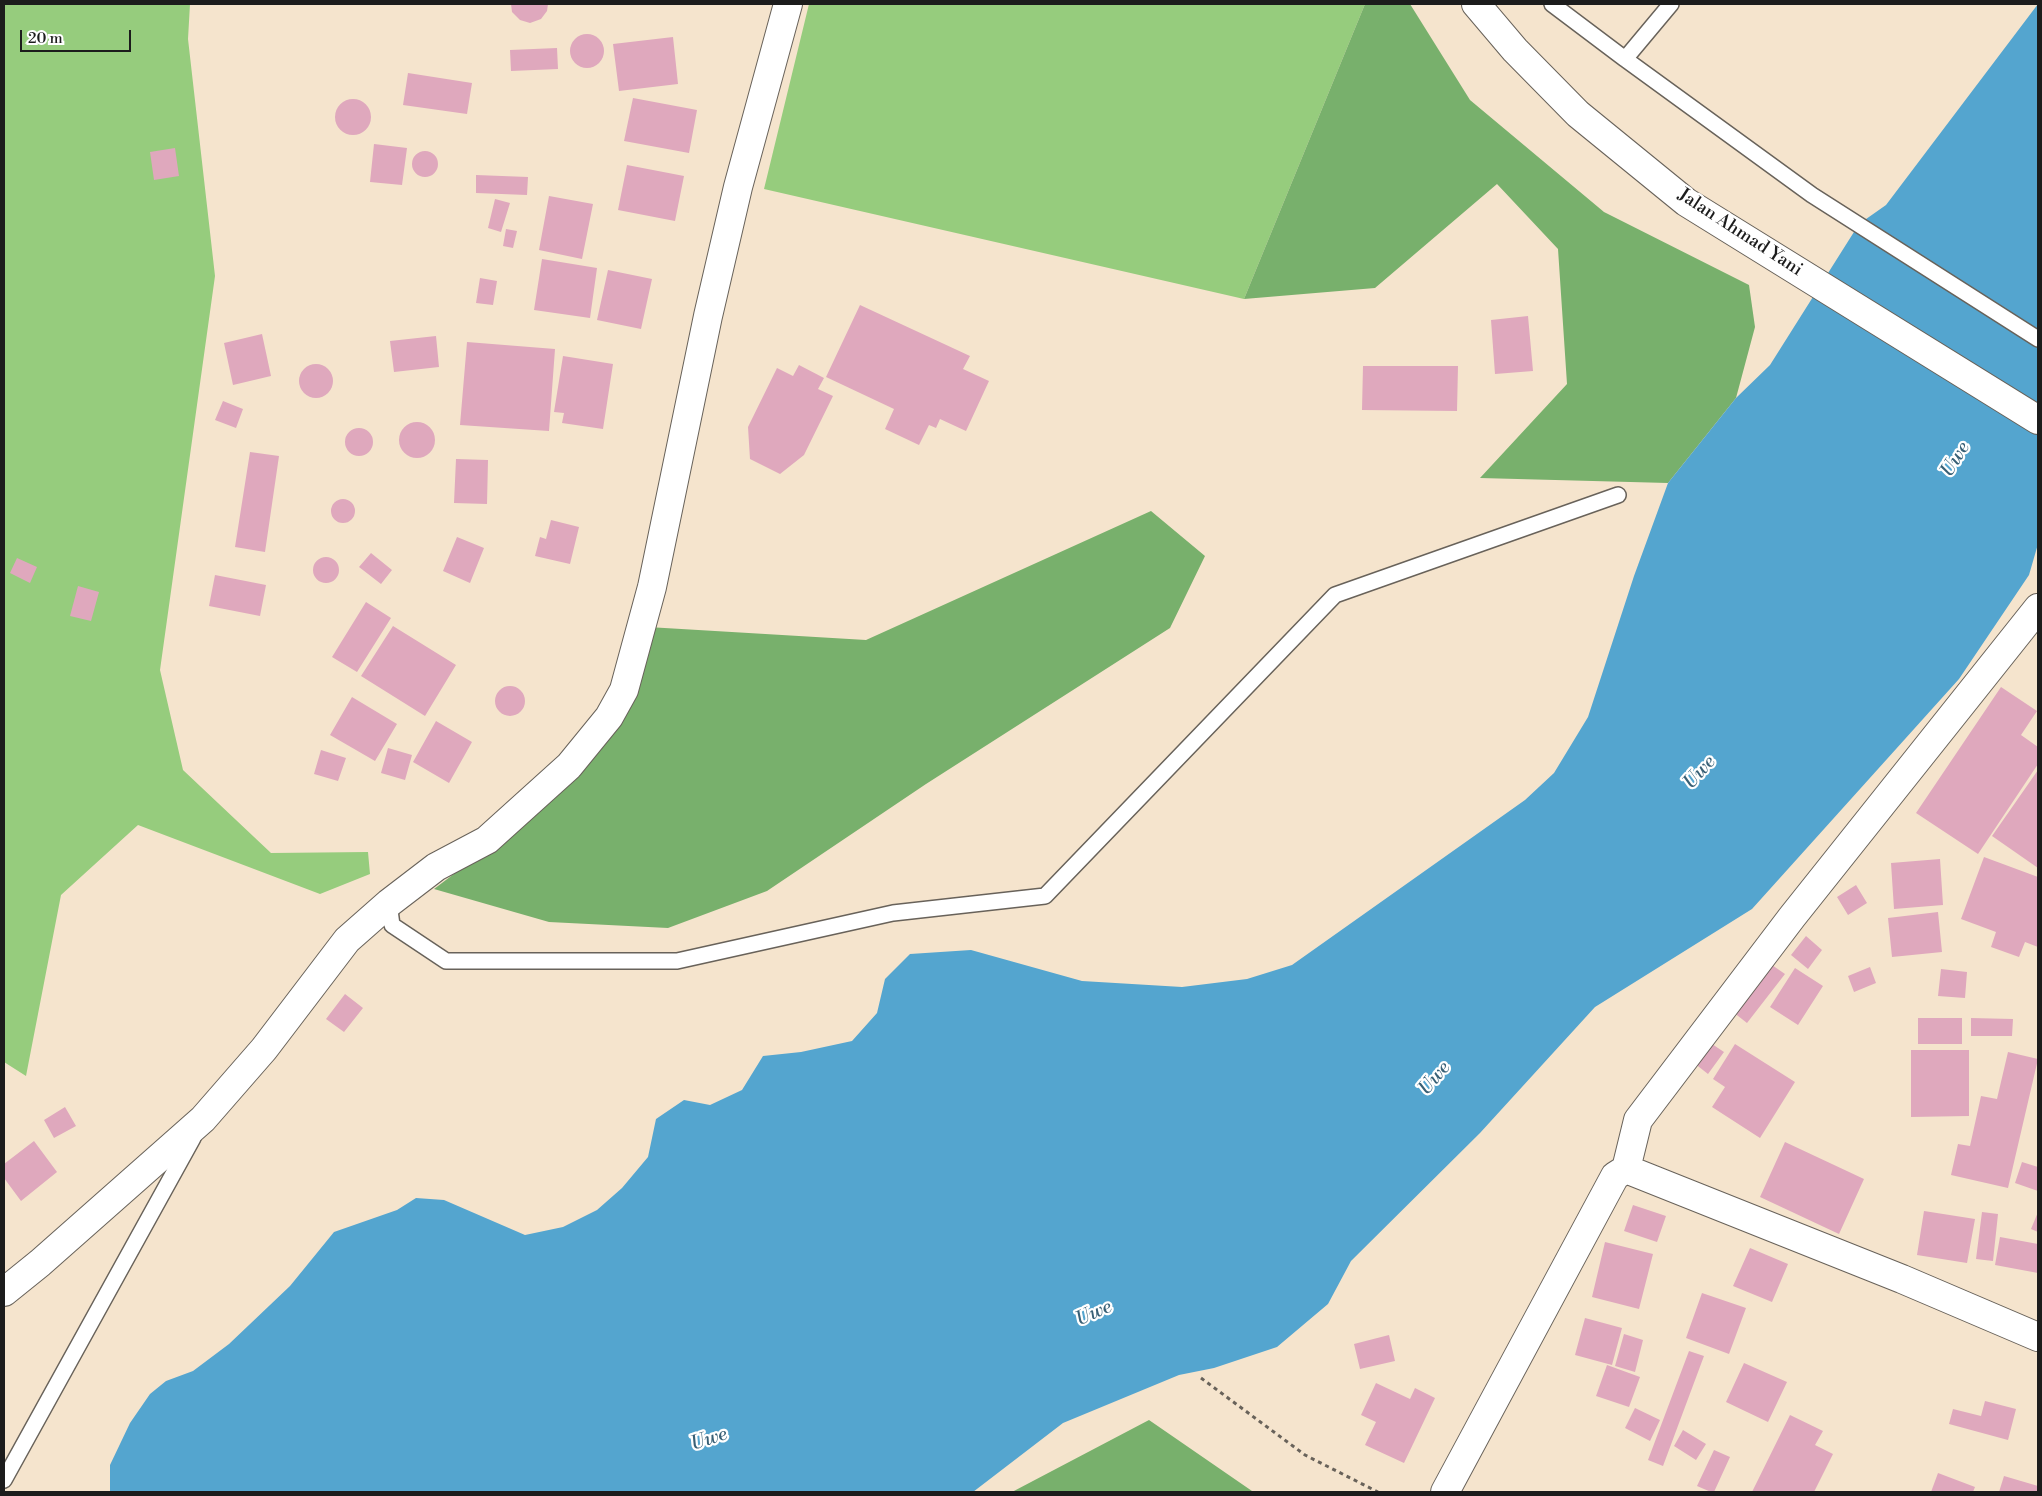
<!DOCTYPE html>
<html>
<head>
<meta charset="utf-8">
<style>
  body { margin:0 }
  #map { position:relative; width:2042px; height:1496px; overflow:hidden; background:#f5e4cd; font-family:"Libre Bodoni",serif }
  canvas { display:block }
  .frame { position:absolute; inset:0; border:5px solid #1c1c1c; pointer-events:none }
  .scale { position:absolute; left:20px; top:30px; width:111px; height:22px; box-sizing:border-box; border:2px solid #1c1c1c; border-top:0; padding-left:6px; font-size:15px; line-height:18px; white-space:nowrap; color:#1c1c1c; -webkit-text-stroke:4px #fff; paint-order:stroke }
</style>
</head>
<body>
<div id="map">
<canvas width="2042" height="1496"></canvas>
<div class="frame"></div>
<div class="scale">20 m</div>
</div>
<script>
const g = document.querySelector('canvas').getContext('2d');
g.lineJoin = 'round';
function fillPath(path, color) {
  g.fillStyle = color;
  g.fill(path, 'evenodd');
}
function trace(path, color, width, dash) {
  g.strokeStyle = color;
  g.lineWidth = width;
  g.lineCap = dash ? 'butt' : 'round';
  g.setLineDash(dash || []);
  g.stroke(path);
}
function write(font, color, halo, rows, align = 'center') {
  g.font = font + ' "Libre Bodoni",serif';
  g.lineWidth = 4.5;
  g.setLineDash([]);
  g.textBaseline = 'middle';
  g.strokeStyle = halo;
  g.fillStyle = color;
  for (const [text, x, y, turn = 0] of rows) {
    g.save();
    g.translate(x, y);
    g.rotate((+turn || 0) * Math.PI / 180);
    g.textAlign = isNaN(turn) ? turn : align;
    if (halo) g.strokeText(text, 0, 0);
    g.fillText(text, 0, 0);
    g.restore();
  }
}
const green = new Path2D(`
  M4,4H190L188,39L215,276L160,670L183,770L271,853L368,852L370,874L320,894L138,825L61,895L26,1076L4,1062Z
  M809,4H1365L1244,299L764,189Z`);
const forest = new Path2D(`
  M1365,4H1410L1470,100L1604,212L1749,285L1755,327L1736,398L1668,483L1480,478L1567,384L1558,249L1497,184L1375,288L1244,299Z
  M1151,511L1205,556L1170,628L926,784L767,891L668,928L549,922L434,889L495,843L602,731L631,626L866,640Z
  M1149,1420L1252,1491L1012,1492Z`);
const water = new Path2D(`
  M2038,4V544L2029,575L1959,679L1752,909L1595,1007L1480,1133L1351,1261L1328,1304L1277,1347L1214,1368L1179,1375L1063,1423L973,1492H110V1465L130,1423L150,1394L166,1381L193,1371L229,1344L290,1286L334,1232L397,1210L416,1198L444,1200L525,1235L563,1227L597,1210L622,1188L648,1157L656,1119L684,1100L710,1105L742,1090L763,1056L801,1052L852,1041L877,1013L885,979L910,954L971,950L1082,981L1182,987L1247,979L1292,965L1525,800L1554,773L1588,717L1634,576L1668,483L1736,398L1770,365L1859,224L1886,205Z`);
const building = new Path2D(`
  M511,4H548L547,11L541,19L530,23L520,20L512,12Z
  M570 51a17 17 0 1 1 34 0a17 17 0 1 1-34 0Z
  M673,37L678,84L619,91L613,44Z
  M557,48L558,69L511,71L510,50Z
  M408,73L472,83L467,114L403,105Z
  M633,98L697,110L689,153L624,141Z
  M335 117a18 18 0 1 1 36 0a18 18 0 1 1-36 0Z
  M374,144L407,148L402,185L370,182Z
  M175,148L179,176L154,180L150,152Z
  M412 164a13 13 0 1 1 26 0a13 13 0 1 1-26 0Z
  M627,165L684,176L675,221L618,210Z
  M476,175L528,177L527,195L476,193Z
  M549,196L593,204L582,259L539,250Z
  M495,199L510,203L501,232L488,228Z
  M506,229L517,231L513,248L503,246Z
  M542,259L597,268L590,318L534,310Z
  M608,270L652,279L641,329L597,320Z
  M480,278L497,281L493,305L476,303Z
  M860,305L970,356L963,369L989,381L966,431L940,419L936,428L929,425L919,445L885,429L894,409L826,377Z
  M1528,316L1533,371L1495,374L1491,320Z
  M262,334L271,376L233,385L224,343Z
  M436,336L439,367L394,372L390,341Z
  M467,342L555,349L549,431L460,425Z
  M563,356L613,364L603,429L562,423L564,413L554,412Z
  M299 381a17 17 0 1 1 34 0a17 17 0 1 1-34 0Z
  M799,365L824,378L818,389L833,396L804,455L780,474L750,459L748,427L777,368L793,376Z
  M1363,366H1458L1457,411L1362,410Z
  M223,401L243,409L236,428L215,420Z
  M399 440a18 18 0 1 1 36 0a18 18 0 1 1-36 0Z
  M345 442a14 14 0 1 1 28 0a14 14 0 1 1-28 0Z
  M250,452L279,456L265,552L235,547Z
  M456,459L488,460L487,504L454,503Z
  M331 511a12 12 0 1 1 24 0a12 12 0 1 1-24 0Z
  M551,520L579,527L570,564L535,556L540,537L546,539Z
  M457,537L484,548L470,583L443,571Z
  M371,553L392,570L381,584L359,567Z
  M313 570a13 13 0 1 1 26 0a13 13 0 1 1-26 0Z
  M17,558L37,567L30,583L10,573Z
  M215,575L266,585L260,616L209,606Z
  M78,586L99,592L91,621L70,616Z
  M366,602L391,618L357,672L332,657Z
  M393,626L456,665L425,716L361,676Z
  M495 701a15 15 0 1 1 30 0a15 15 0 1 1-30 0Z
  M2001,687L2037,711L2021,735L2038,747V764L1978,854L1916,813Z
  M352,697L397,724L375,761L330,735Z
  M436,721L472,742L449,783L413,762Z
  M388,748L412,755L405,780L381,773Z
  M321,750L346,758L338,781L314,774Z
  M2038,770V868L1992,836Z
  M1984,857L2038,877V947L2025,942L2019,957L1991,947L1996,932L1961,919Z
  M1940,859L1943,905L1894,909L1891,863Z
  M1856,885L1867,903L1848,915L1837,897Z
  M1938,912L1942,952L1892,957L1888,918Z
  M1806,936L1822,950L1808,969L1791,955Z
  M1769,963L1785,974L1747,1023L1733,1012Z
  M1870,967L1876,983L1854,992L1848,976Z
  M1795,968L1823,986L1798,1025L1770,1007Z
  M1941,969L1967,972L1965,998L1938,996Z
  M345,994L363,1008L344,1032L326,1019Z
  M1918,1018H1962V1044H1918Z
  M1971,1018L2013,1019L2012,1036H1971Z
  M1709,1042L1724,1052L1708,1074L1694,1063Z
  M1735,1044L1795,1082L1760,1138L1712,1107L1725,1087L1713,1079Z
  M1911,1050H1969V1116L1911,1117Z
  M2008,1052L2038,1059L2008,1188L1951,1175L1958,1144L1970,1146L1981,1096L1997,1099Z
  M65,1107L76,1126L54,1138L44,1120Z
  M34,1141L57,1172L21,1201L4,1178V1164Z
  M1785,1142L1864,1179L1839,1234L1760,1197Z
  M2022,1162L2038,1167V1191L2015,1183Z
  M1633,1205L1666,1216L1657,1242L1624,1231Z
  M1924,1211L1975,1219L1967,1263L1917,1255Z
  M1982,1212L1998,1214L1993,1261L1976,1259Z
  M2038,1212V1232L2031,1229Z
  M2000,1237L2038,1244V1273L1995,1265Z
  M1605,1242L1653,1254L1639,1309L1592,1297Z
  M1750,1248L1788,1264L1772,1302L1733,1286Z
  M1702,1293L1746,1308L1729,1354L1686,1338Z
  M1585,1318L1622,1328L1612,1365L1575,1355Z
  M1624,1334L1643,1340L1635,1372L1615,1366Z
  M1389,1335L1395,1361L1360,1369L1354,1344Z
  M1689,1351L1704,1356L1663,1466L1648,1460Z
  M1744,1363L1787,1382L1768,1422L1726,1402Z
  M1607,1365L1640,1377L1629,1407L1596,1396Z
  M1376,1383L1410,1399L1415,1388L1435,1398L1404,1463L1365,1445L1376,1422L1361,1415Z
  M1985,1401L2016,1409L2008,1440L1949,1424L1953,1409L1981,1416Z
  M1635,1408L1660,1420L1650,1441L1625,1428Z
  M1790,1415L1823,1431L1815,1445L1833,1454L1814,1492H1752Z
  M1683,1430L1706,1444L1696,1460L1674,1446Z
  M1714,1450L1730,1457L1714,1492H1711L1697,1486Z
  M1938,1473L1975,1487L1973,1492H1931Z
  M2004,1476L2038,1486V1492H1999Z`);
const path = new Path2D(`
  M1201,1378L1305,1455L1378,1492`);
const service = new Path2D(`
  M1552,4L1625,59L1671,4
  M1625,59L1812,195L2038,339
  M389,903L392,925L446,961H677L893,913L1045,896L1335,595L1618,495
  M4,1480L193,1138`);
const minor = new Path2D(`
  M1626,1169L1638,1120L1792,917L2038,608
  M4,1292L40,1263L203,1119L264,1049L347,940L389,903L436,867L487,840L569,766L609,717L624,690L652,587L708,316L738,187L788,4
  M1445,1492L1615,1176L1626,1169L1902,1279L2038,1337`);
const secondary = new Path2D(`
  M1476,4L1515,50L1578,114L1686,202L2038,420`);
const streetNames = [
  ["Jalan Ahmad Yani",1740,233,33]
];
const waterNames = [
  ["Uwe",1956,460,-58],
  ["Uwe",1700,773,-48],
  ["Uwe",1435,1079,-50],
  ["Uwe",1094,1314,-24],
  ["Uwe",709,1440,-18]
];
fillPath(green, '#96cc7d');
fillPath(forest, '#78b06c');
fillPath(water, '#54a5cf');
fillPath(building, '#dfa8bd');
trace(service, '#68625a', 18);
trace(minor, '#68625a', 30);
trace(secondary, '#68625a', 30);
trace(path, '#68625a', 3, [4, 4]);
trace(service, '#fff', 15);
trace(minor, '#fff', 28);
trace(secondary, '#fff', 28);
write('18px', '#1c1c1c', '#fff', streetNames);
write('italic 19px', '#386076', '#fff', waterNames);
</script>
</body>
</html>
